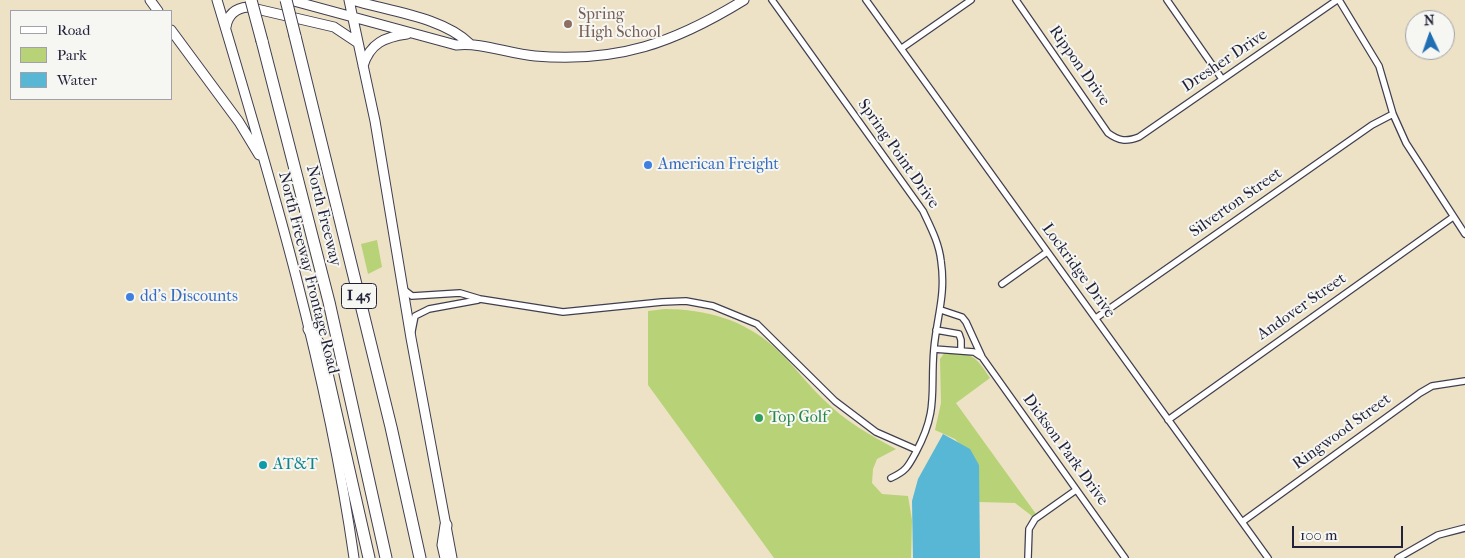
<!DOCTYPE html>
<html>
<head>
<meta charset="utf-8">
<style>
  body { margin:0 }
  #map { position:relative; width:1465px; height:558px; overflow:hidden; background:#ede2c5; font-family:"IM FELL French Canon",serif }
  canvas { display:block }
  .legend { position:absolute; left:10px; top:10px; width:162px; height:90px; box-sizing:border-box; background:#f6f6f2; border:1px solid #a1a1a9; margin:0; padding:6px 9px; list-style:none; font-size:15px; color:#22223b }
  .legend li { display:flex; align-items:center; gap:10px; height:25px }
  .legend b { width:25px; border:1px solid #a1a1a9 }
  .north { position:absolute; left:1405px; top:10px; width:50px; height:50px; box-sizing:border-box; background:#f6f6f2; border:1px solid #a1a1a9; border-radius:50%; rotate:357deg; font-size:14px; font-weight:700; line-height:20px; text-align:center; color:#22223b }
  .north::after { content:''; display:block; margin:auto; width:18px; height:22px; background:#1f6fb2; clip-path:polygon(50% 0,100% 100%,50% 72%,0 100%) }
  .scale { position:absolute; left:1292px; top:526px; width:111px; height:22px; box-sizing:border-box; border:2px solid #22223b; border-top:0; padding-left:6px; font-size:15px; line-height:18px; white-space:nowrap; color:#22223b; -webkit-text-stroke:4px #f6f6f2; paint-order:stroke }
</style>
</head>
<body>
<div id="map">
<canvas width="1465" height="558"></canvas>
<ul class="legend">
<li><b style="height:6px;background:#fff"></b>Road</li>
<li><b style="height:14px;background:#b8d277"></b>Park</li>
<li><b style="height:14px;background:#57b7d5"></b>Water</li>
</ul>
<div class="north">N</div>
<div class="scale">100 m</div>
</div>
<script>
const g = document.querySelector('canvas').getContext('2d');
g.lineJoin = 'round';
function fillPath(path, color) {
  g.fillStyle = color;
  g.fill(path, 'evenodd');
}
function trace(path, color, width, dash) {
  g.strokeStyle = color;
  g.lineWidth = width;
  g.lineCap = dash ? 'butt' : 'round';
  g.setLineDash(dash || []);
  g.stroke(path);
}
function write(font, color, halo, rows, align = 'center') {
  g.font = font + ' "IM FELL French Canon",serif';
  g.lineWidth = 4;
  g.setLineDash([]);
  g.textBaseline = 'middle';
  g.strokeStyle = halo;
  g.fillStyle = color;
  for (const [text, x, y, turn = 0] of rows) {
    g.save();
    g.translate(x, y);
    g.rotate((+turn || 0) * Math.PI / 180);
    g.textAlign = isNaN(turn) ? turn : align;
    if (halo) g.strokeText(text, 0, 0);
    g.fillText(text, 0, 0);
    g.restore();
  }
}
const green = new Path2D(`
  M377,240L382,267L368,274L361,244Z
  M665,309C706,309 744,320 774,347C792,363 807,384 824,400C845,421 871,436 896,449L877,459L873,469L872,483L882,494L908,496L912,520L911,558H774L648,385V311Z
  M945,352C972,353 975,355 990,378L956,403L1036,514L1032,516L1015,503L979,502V465L955,439L935,430L941,403L940,359Z`);
const water = new Path2D(`
  M943,434L970,449L979,465L980,558H913L912,501L918,479Z`);
const street = new Path2D(`
  M772,0L923,211C931,228 939,243 941,261C946,295 937,316 934,348C930,392 939,409 916,452C908,467 906,471 891,478
  M866,0L1268,558
  M1016,0L1108,133C1119,141 1126,142 1139,137L1337,0
  M1167,0L1222,79
  M1339,0L1379,66L1393,114L1406,143L1465,234
  M902,48L971,0
  M1002,284L1047,252
  M403,289L412,296L460,293L480,299L563,312L662,302L686,301L713,306L757,324L835,401L876,432L917,450
  M941,310L962,317L966,322L982,357L1125,558
  M1096,318L1372,125L1393,114
  M936,330L959,334L961,340V350
  M412,331L415,316L429,309L478,300
  M934,349L974,352L980,356
  M1168,420L1453,217
  M1242,522L1420,393L1432,386L1465,381
  M1028,558L1029,529L1035,519L1076,490
  M1398,558L1438,535L1465,528`);
const secondary = new Path2D(`
  M150,0L158,11
  M217,0C272,183 327,368 354,558
  M290,0L456,45C482,42 509,54 535,56C618,63 674,43 744,0
  M349,0L375,121L411,338L452,558
  M352,0C388,11 443,17 470,44
  M226,27C228,14 236,8 248,7L334,27L358,43
  M171,30L239,122L259,155
  M363,66C370,43 385,37 407,34`);
const highway = new Path2D(`
  M295,36L391,427L420,558
  M262,41L329,302L386,558
  M309,329L321,347L369,558
  M446,558L443,545L446,525`);
const highwayBridge = new Path2D(`
  M251,0L262,41
  M286,0L295,36`);
const markers = [
  [568,24,5,"#8d6e63"],
  [648,165,5,"#3f7fe0"],
  [130,297,5,"#3f7fe0"],
  [759,418,5,"#2e9e5b"],
  [263,465,5,"#0f9aa8"]
];
const shields = [
  [359,296,35]
];
const shieldNames = [
  ["I 45",359,296]
];
const educationNames = [
  ["Spring",578,15],
  ["High School",578,33]
];
const streetNames = [
  ["Dresher Drive",1225,61,-34],
  ["Rippon Drive",1079,66,55],
  ["Spring Point Drive",898,154,55],
  ["Silverton Street",1236,203,-35],
  ["North Freeway",323,216,76],
  ["Lockridge Drive",1078,271,54],
  ["North Freeway Frontage Road",308,273,76],
  ["Andover Street",1302,307,-35],
  ["Ringwood Street",1342,432,-36],
  ["Dickson Park Drive",1065,450,54]
];
const shopNames = [
  ["American Freight",658,165],
  ["dd's Discounts",140,297]
];
const leisureNames = [
  ["Top Golf",769,418]
];
const cultureNames = [
  ["AT&T",273,465]
];
fillPath(green, '#b8d277');
fillPath(water, '#57b7d5');
trace(street, '#403f50', 8);
trace(secondary, '#403f50', 11);
trace(highway, '#403f50', 13);
trace(street, '#fff', 5.5);
trace(secondary, '#fff', 9);
trace(highway, '#fff', 11);
trace(highwayBridge, '#403f50', 13, []);
trace(highwayBridge, '#fff', 11);
for (const [x, y, r, color] of markers) {
  const dot = new Path2D();
  dot.arc(x, y, r, 0, 2 * Math.PI);
  g.fillStyle = color;
  g.fill(dot);
  trace(dot, '#f6f6f2', 2);
}
for (const [x, y, w] of shields) {
  const box = new Path2D();
  box.roundRect(x - w / 2, y - 12.5, w, 25, 4);
  g.fillStyle = '#f6f6f2';
  g.fill(box);
  trace(box, '#22223b', 1);
}
write('bold 15px', '#22223b', null, shieldNames);
write('16px', '#785e54', '#f6f6f2', educationNames, 'left');
write('16px', '#22223b', '#f6f6f2', streetNames);
write('16px', '#366cbe', '#f6f6f2', shopNames, 'left');
write('16px', '#27864d', '#f6f6f2', leisureNames, 'left');
write('16px', '#0d838f', '#f6f6f2', cultureNames, 'left');
</script>
</body>
</html>
